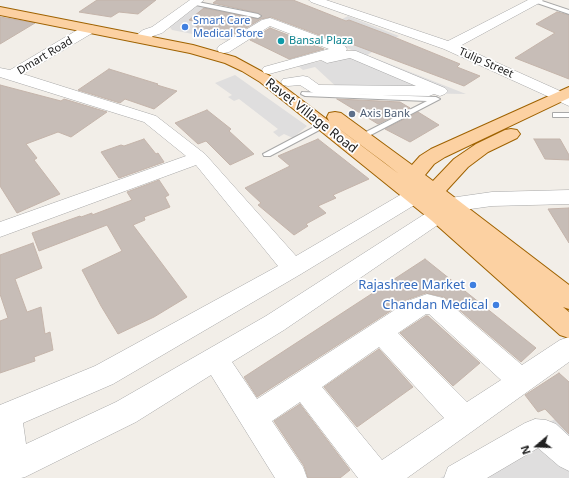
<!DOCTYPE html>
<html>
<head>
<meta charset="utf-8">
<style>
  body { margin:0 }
  #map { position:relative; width:569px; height:478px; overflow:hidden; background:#f2eee8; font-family:"Noto Sans",sans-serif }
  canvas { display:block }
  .north { position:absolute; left:517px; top:426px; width:40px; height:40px; -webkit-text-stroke:3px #fff; paint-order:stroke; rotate:251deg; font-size:11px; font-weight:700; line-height:16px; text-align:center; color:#212121 }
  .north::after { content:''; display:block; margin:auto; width:14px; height:18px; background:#212121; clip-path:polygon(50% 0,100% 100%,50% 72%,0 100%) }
</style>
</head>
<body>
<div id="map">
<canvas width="569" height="478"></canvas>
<div class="north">N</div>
</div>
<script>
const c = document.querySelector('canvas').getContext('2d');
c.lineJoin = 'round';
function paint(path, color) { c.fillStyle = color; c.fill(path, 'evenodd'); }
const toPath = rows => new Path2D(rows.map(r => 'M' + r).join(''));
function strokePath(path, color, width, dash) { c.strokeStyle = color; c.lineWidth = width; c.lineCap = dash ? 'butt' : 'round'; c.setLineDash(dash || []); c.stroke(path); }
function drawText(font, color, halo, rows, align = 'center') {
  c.font = font + ' "Noto Sans",sans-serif'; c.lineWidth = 3.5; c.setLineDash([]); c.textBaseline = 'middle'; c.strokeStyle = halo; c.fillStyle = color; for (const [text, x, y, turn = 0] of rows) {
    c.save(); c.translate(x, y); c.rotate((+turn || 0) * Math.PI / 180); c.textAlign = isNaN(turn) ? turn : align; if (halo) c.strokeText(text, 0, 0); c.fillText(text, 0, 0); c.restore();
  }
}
paint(toPath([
  [202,2,266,16,234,42,172,30,169,26],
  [348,16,399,36,367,55,466,94,342,92,315,67,303,70,298,66,358,53,315,33],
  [235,75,307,126,293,138,284,134,279,137,273,132,278,129,239,99,234,101,228,97,232,95,215,83],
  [559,417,569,428,569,478,440,478]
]), '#dfdede');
const building = toPath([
  [97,0,156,0,138,14,119,12,111,17,79,12,97,0],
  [217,0,293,0,346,21,349,20,389,35,460,64,457,67,480,76,464,86,341,40,338,42,271,17,261,19,236,34,231,32,227,36,193,29,201,23,189,20,204,8,258,19,262,16,258,13,213,3,217,0],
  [557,12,569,15,569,79,515,58,555,33,536,24,557,12],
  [0,17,35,23,0,44,0,17],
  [270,28,324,49,289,59,250,40,270,28],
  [109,69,158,84,157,85,177,91,154,109,125,99,120,103,78,90,109,69],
  [0,85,61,101,64,99,107,112,71,137,58,132,26,144,37,158,34,160,60,194,17,213,0,186,0,85],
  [337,99,400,102,410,108,378,124,337,99],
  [207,110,231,129,229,131,254,154,230,165,206,141,198,144,175,123,207,110],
  [418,112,439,125,410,142,385,129,418,112],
  [144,139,156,154,158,153,164,162,119,178,101,152,121,145,124,146,144,139],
  [318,139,369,179,333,195,336,198,318,206,326,213,306,224,308,226,294,235,258,205,261,203,245,188,290,166,278,156,318,139],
  [534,139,560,139,569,155,569,160,545,159,534,139],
  [159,180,169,195,165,197,170,207,144,217,145,220,133,225,187,297,154,317,118,334,101,306,82,270,122,251,107,225,39,251,32,233,80,216,81,217,92,213,92,215,132,200,127,192,159,180],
  [569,208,569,243,548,209,569,208],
  [33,243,42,268,15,279,27,312,41,307,45,334,50,332,53,350,34,357,35,361,0,373,0,321,8,318,0,294,0,255,33,243],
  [425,259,536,348,521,362,444,297,426,293,409,299,257,397,244,377,425,259],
  [426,316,428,316,480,363,453,386,400,333,426,316],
  [379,349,413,387,357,427,324,387,379,349],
  [559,373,569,382,569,434,545,409,538,412,525,395,559,373],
  [300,404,350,470,340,478,308,478,304,466,274,421,300,404]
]);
paint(building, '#c7bdb7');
strokePath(building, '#c4b4aa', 1);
const lane = toPath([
  [534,0,539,0,569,10,569,14,534,2,534,0],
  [193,1,258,14,261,16,258,18,191,4,190,3,193,1],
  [302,92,436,97,440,99,363,139,360,139,360,135,427,101,305,96,301,94,302,92],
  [553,113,569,113,569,117,553,117,553,113],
  [320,124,326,124,327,126,270,156,264,156,263,154,320,124]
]);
const street = toPath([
  [190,0,204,0,162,33,153,36,145,42,135,42,133,39,135,36,143,30,152,27,190,0],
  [309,0,326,0,448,41,528,0,543,0,541,2,460,46,569,95,569,106,444,49,311,2,309,0],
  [270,18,345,46,347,49,346,51,356,51,445,88,448,91,445,94,440,96,434,94,429,96,316,94,311,92,300,85,288,86,283,85,281,82,283,79,303,76,308,77,319,85,416,86,350,58,327,63,321,60,269,74,264,73,262,70,264,67,329,49,270,26,229,52,224,53,219,52,217,49,219,46,262,20,270,18],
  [89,25,94,26,95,29,94,32,23,74,156,116,205,154,296,256,407,191,414,190,421,191,424,196,421,201,301,274,113,384,23,423,26,444,116,402,266,316,431,210,443,200,450,198,492,192,569,190,569,204,492,206,456,211,445,220,284,330,232,362,257,399,410,300,427,294,443,298,522,365,560,340,569,337,569,362,407,478,358,478,300,402,272,421,303,467,307,478,275,478,211,375,136,422,25,477,21,478,0,478,0,405,95,366,278,266,196,165,0,237,0,222,186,156,144,122,0,77,0,68,10,70,84,26,89,25],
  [426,314,429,314,501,380,467,402,398,333,426,314],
  [379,347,444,418,382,460,322,387,379,347],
  [535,419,546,420,556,424,569,436,569,471,559,466,538,448,487,478,444,478,448,467,525,423,535,419]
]);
const primary = toPath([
  [0,7,193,45,235,57,270,76,329,121,327,117,329,113,335,112,341,113,412,165,420,156,431,149,569,87,569,98,445,157,434,164,425,175,433,181,454,159,476,144,505,130,511,129,517,130,520,134,517,138,488,152,468,167,446,191,569,285,569,309,563,307,569,312,569,338,560,335,431,220,260,82,242,71,225,63,190,53,0,15,0,7],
  [330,122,385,163,399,174,330,122]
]);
strokePath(lane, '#a8a8a8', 2);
strokePath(street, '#a8a8a8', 1);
strokePath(primary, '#9f6200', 2);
paint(lane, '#fff');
paint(street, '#fff');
paint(primary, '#fcd1a2');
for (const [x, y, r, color] of [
  [185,27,4,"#3f7fe0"],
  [281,41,4,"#0f9aa8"],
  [352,114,4,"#5c6f8a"],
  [473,285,4,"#3f7fe0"],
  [496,305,4,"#3f7fe0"]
]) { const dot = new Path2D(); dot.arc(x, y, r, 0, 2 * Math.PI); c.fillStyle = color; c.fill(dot); strokePath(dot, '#fff', 1.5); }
drawText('11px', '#366cbe', '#fff', [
  ["Smart Care",193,21],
  ["Medical Store",193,34]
], 'left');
drawText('11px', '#0d838f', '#fff', [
  ["Bansal Plaza",289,41]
], 'left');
drawText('11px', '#212121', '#fff', [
  ["Dmart Road",45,56,-31],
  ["Tulip Street",486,63,24]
]);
drawText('11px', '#4e5e75', '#fff', [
  ["Axis Bank",360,114]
], 'left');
drawText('13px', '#212121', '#fff', [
  ["Ravet Village Road",311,116,38]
]);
drawText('13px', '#366cbe', '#fff', [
  ["Rajashree Market",465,285],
  ["Chandan Medical",488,305]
], 'right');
</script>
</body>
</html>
